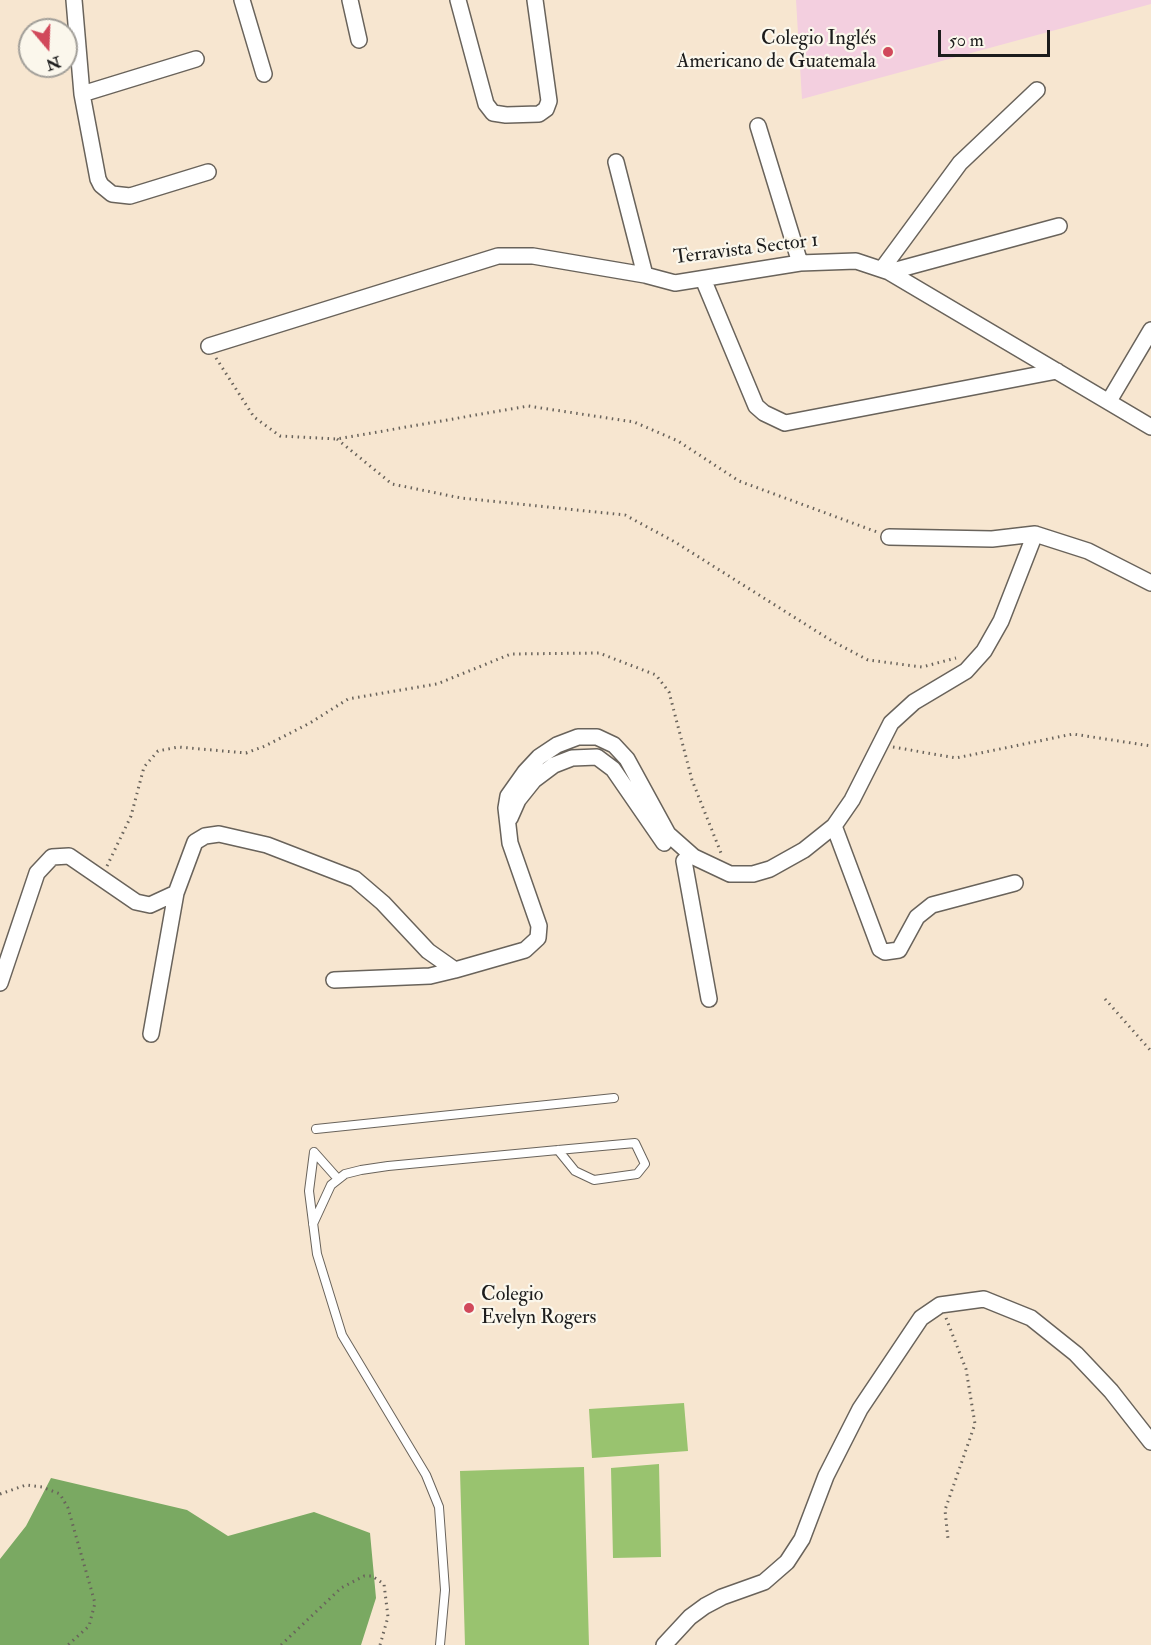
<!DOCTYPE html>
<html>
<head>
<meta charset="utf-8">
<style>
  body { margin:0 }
  #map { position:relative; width:1151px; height:1645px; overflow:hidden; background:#f7e6d0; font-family:"IM FELL Double Pica",serif }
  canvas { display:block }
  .north { position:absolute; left:18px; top:18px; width:60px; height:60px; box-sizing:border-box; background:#fbf7ec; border:2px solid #a29f99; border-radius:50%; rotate:161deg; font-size:16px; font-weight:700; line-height:24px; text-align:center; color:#1c1c1c }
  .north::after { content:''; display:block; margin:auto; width:21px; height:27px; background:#d1495b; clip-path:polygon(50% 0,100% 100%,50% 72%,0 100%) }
  .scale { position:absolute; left:938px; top:30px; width:112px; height:27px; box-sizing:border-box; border:3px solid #1c1c1c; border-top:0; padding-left:8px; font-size:18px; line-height:21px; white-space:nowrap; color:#1c1c1c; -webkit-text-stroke:4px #fbf7ec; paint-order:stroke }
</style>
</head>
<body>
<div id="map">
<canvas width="1151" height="1645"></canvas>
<div class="north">N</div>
<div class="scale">50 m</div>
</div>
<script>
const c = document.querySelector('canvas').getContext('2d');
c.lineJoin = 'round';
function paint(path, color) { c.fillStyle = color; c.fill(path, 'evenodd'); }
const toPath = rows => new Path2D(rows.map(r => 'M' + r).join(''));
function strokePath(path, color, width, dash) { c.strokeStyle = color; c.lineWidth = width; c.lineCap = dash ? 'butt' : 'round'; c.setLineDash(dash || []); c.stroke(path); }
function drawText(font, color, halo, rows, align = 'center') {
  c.font = font + ' "IM FELL Double Pica",serif'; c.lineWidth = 4.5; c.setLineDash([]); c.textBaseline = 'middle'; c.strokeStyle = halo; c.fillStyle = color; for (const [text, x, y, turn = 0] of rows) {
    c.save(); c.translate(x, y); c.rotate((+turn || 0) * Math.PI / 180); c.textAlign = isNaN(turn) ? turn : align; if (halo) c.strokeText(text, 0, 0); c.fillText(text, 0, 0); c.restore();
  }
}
paint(toPath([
  [796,0,1151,0,1151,4,802,99]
]), '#f3cfdf');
paint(toPath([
  [684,1403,688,1451,592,1458,589,1409],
  [659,1464,661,1557,613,1558,611,1468],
  [584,1467,589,1645,465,1645,460,1471]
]), '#99c36f');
paint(toPath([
  [51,1478,187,1510,228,1536,314,1512,370,1533,376,1598,361,1645,0,1645,0,1559,26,1526]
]), '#7aa962');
const service = toPath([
  [316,1129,614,1098],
  [314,1152,309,1191,317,1254,342,1335,426,1475,439,1507,445,1590,440,1645],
  [314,1152,338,1179],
  [313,1224,331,1185,345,1174,361,1170,388,1166,558,1150,635,1143,645,1164,637,1174,594,1180,575,1171,558,1150]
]);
const minor = toPath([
  [74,0,82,94,98,179,101,185,112,194,130,196,208,172],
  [242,0,264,74],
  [350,0,359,40],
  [458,0,486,104,493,113,506,115,539,114,546,109,549,101,535,0],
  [82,94,196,59],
  [758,126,800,263],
  [616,162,645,275],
  [882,269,960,163,1037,90],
  [889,272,1059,226],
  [703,279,756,406,764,413,785,423,1057,371],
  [209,346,498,256,533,256,645,275,675,283,800,263,856,261,889,272,1151,427],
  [1109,401,1151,330],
  [889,537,992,539,1035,534,1088,551,1151,583],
  [510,818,518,800,534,780,554,765,572,758,597,757,613,769,664,843],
  [834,826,880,949,885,952,899,950,917,917,932,905,1015,883],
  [684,861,709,999],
  [334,980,430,976,455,970],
  [0,983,37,873,52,857,69,856,136,902,150,905,176,893,195,842,205,836,219,834,267,845,355,879,383,903,428,951,455,970,525,950,538,938,539,926,510,843,506,808,508,796,525,772,539,757,557,745,578,737,597,737,614,745,627,759,668,834,694,857,730,874,753,874,770,869,804,850,834,826,852,800,891,723,914,702,966,671,984,651,1001,621,1035,534],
  [151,1034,176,893],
  [664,1645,690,1617,705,1606,722,1597,764,1582,787,1562,802,1539,826,1476,860,1409,921,1318,940,1305,984,1299,1031,1318,1076,1354,1111,1391,1151,1442]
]);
strokePath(service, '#69635b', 10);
strokePath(minor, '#69635b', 18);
strokePath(toPath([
  [216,358,254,417,280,436,337,439,528,406,634,422,678,441,739,481,877,532],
  [337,439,392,484,461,498,625,515,675,542,832,641,868,660,922,667,956,658],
  [893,747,956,758,1073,734,1151,746],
  [107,866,131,816,144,767,158,751,178,747,246,753,265,746,310,723,348,699,437,684,511,654,599,653,656,675,669,692,692,780,721,853],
  [1105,999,1151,1051],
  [946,1318,966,1369,975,1424,945,1510,948,1539],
  [0,1494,26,1485,42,1487,60,1494,68,1508,95,1603,89,1626,68,1645],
  [281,1645,341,1588,364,1576,372,1576,384,1584,388,1617,380,1645]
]), '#69635b', 3, [1.5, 4.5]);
strokePath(service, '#fff', 8);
strokePath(minor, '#fff', 15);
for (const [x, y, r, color] of [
  [888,52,6,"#d1495b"],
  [469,1308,6,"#d1495b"]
]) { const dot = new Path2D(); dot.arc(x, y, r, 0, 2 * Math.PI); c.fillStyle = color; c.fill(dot); strokePath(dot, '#fbf7ec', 2); }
drawText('20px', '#1c1c1c', '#fbf7ec', [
  ["Colegio Inglés",876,40],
  ["Americano de Guatemala",876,63],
  ["Colegio",481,1296,"left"],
  ["Evelyn Rogers",481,1319,"left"]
], 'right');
drawText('20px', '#1c1c1c', '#fbf7ec', [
  ["Terravista Sector 1",746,250,-7]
]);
</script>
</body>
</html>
